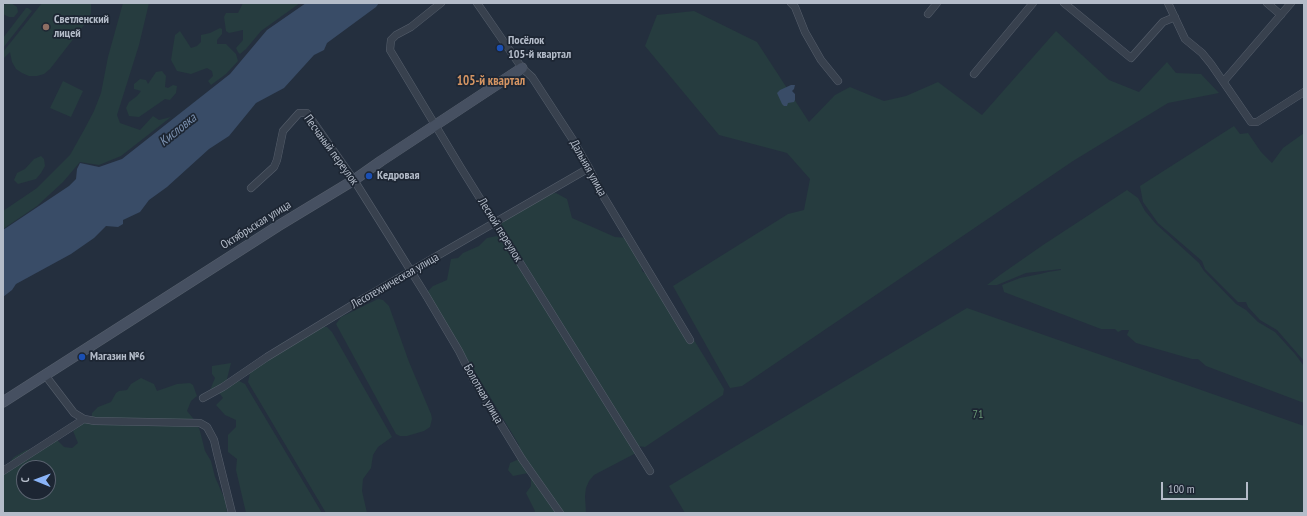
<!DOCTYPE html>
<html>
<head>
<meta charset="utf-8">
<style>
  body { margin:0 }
  #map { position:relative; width:1307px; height:516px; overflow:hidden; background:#242f3e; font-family:"PT Sans Narrow",sans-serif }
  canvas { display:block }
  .frame { position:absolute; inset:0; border:4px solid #b4bcc9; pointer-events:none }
  .north { position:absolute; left:16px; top:460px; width:40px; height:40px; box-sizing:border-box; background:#1d2633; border:1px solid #59626f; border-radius:50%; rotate:271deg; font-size:11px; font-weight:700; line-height:16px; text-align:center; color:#b4bcc9 }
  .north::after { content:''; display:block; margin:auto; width:14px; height:18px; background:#8ab4f8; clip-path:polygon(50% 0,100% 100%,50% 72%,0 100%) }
  .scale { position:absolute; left:1161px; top:482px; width:87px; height:18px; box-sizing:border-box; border:2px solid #b4bcc9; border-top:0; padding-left:5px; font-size:12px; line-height:14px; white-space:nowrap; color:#b4bcc9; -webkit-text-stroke:3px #1d2633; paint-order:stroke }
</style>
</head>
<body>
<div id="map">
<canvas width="1307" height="516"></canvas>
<div class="frame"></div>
<div class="north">С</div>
<div class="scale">100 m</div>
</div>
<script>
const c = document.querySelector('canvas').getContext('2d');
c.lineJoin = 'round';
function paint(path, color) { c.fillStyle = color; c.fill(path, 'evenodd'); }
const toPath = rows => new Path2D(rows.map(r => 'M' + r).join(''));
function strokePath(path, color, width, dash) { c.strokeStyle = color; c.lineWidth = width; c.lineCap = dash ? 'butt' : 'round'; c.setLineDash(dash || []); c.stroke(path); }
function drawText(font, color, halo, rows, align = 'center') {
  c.font = font + ' "PT Sans Narrow",sans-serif'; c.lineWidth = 3.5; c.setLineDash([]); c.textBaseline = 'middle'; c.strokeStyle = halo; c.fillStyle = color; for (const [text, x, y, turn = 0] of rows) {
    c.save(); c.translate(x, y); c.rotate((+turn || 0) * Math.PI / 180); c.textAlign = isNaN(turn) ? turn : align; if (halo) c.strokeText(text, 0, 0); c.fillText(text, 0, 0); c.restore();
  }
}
paint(toPath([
  [11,3,17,7,18,12,14,17,9,17,3,14,3,5],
  [42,3,91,3,91,13,88,20,50,69,44,74,37,76,29,76,22,73,16,69,12,62,10,52,4,58,3,57,3,52],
  [123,3,149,3,139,45,117,115,120,123,140,130,153,116,159,120,171,117,121,156,99,165,80,162,63,182,37,206,3,229,3,211,37,188,70,155,84,130,94,111,101,93,108,57],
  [243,3,300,3,261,31,246,49,240,54,238,52,236,48,243,40,243,30,229,33,226,31,224,17,226,13,238,13],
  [26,8,28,8,32,11,3,48,3,38],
  [694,11,757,42,809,122,835,95,850,87,884,101,906,96,938,82,982,115,1056,31,1109,80,1139,92,1167,62,1176,73,1201,74,1219,93,1168,103,1073,161,742,386,730,388,673,286,788,214,804,210,810,179,787,153,719,135,645,46,657,15],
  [220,28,222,29,222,34,217,40,217,44,226,44,236,54,238,61,226,74,211,85,208,81,213,76,212,71,207,68,191,74,177,71,171,60,175,35,180,31,191,48,197,46,201,42,201,35,210,33],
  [162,71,166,76,165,87,168,88,173,85,177,86,176,93,170,100,165,99,139,117,129,116,126,108,129,102,137,96,141,91,134,89,134,84,140,79,146,80,148,84,156,72],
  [63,81,83,91,71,117,50,108],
  [1234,126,1240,134,1248,133,1261,152,1272,163,1283,148,1304,133,1304,361,1277,330,1260,320,1248,307,1246,302,1238,302,1205,269,1202,261,1158,223,1143,202,1140,186],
  [41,156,44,159,45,166,41,173,36,179,18,184,14,180,17,173,25,169,34,159],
  [1127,190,1138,198,1145,211,1156,224,1199,263,1204,271,1236,304,1246,310,1258,322,1275,332,1295,354,1304,366,1304,403,1206,366,1198,359,1192,359,1136,343,1127,335,1129,330,1122,330,1118,332,1115,329,1101,329,1004,292,1002,285,1020,278,1040,274,1048,272,1061,270,1061,269,1026,273,997,285,987,285,1000,275,1043,245],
  [556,193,567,199,572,218,615,237,628,238,640,256,642,271,650,277,658,281,724,389,723,395,645,447,637,446,501,224,504,215,547,194],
  [497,236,503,239,636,453,594,475,589,481,586,488,585,496,586,513,534,513,535,511,526,493,531,486,531,480,528,473,513,476,508,470,510,463,519,459,519,445,427,292,433,286,447,280,451,259,458,258,463,253,479,246,487,238],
  [378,299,383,300,389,306,409,362,431,414,432,419,430,427,424,431,407,436,400,436,396,434,336,324,341,317],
  [967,308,1304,426,1304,513,685,513,669,486],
  [320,327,327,327,332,332,392,437,378,447,373,455,371,468,363,479,362,491,367,513,326,513,248,382,251,369,272,356,273,349,285,341,293,344],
  [231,363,227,379,239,381,245,384,322,513,246,513,236,470,237,459,228,452,228,435,236,427,236,420,225,415,216,405,223,398,220,394,210,390,215,378,212,374,212,366],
  [141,378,154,384,157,391,177,384,190,383,193,385,197,396,191,401,187,411,197,423,200,431,205,451,211,461,215,477,226,502,227,513,3,513,3,466,9,463,14,457,26,450,34,449,56,439,64,447,72,448,78,443,73,431,80,426,80,421,92,421,92,413,98,407,111,402,116,393,119,391,127,390,131,384],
  [24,468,48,468,48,492,24,492]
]), '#263c3f');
paint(toPath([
  [306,3,379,3,376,7,327,43,324,50,314,55,284,88,256,103,229,136,209,149,167,187,149,200,140,212,123,220,123,224,118,227,106,226,94,238,71,254,16,284,12,290,3,297,3,230,69,186,76,179,77,169,80,163,99,167,122,159,230,74,267,30],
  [791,85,795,85,794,89,792,91,795,94,795,100,794,102,788,103,787,106,784,106,782,104,777,93,780,90]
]), '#394c67');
const street = toPath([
  [441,3,411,27,396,35,391,40,390,50,461,168,650,471],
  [477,3,522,68,532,77,573,140,589,168,602,194,690,340],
  [791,3,795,7,805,32,821,60,838,81],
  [1064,3,1131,58,1163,22,1175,17],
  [1168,3,1185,39,1202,53,1211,64,1251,122,1257,122,1304,92],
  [1267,3,1281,15],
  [928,14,937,3],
  [974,74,1033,3],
  [1224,81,1291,3],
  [251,188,274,167,277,160,283,131,299,113,307,113,354,180,391,239,427,297,459,351,473,379,522,459,560,513],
  [45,375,74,413,84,419,95,421,200,423,207,427,214,440,217,453,232,513],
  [203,398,223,387,267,357,354,304,589,168],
  [3,471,84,419]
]);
const secondary = toPath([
  [3,402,278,226,354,180,381,161,522,68]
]);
strokePath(street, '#565f6c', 8);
strokePath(secondary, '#565f6c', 11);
strokePath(street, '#38414e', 7);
strokePath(secondary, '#465061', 10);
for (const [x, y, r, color] of [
  [46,27,4,"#8d6e63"],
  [500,48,4,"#1a4fb4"],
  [369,176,4,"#1a4fb4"],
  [82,357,4,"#1a4fb4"]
]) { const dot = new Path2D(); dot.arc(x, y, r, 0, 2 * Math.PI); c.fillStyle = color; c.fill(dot); strokePath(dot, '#1d2633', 1.5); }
drawText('bold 12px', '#b4bcc9', '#1d2633', [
  ["Светленский",54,20],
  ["лицей",54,34],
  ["Посёлок",508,41],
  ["105-й квартал",508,55],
  ["Кедровая",377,176],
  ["Магазин №6",90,357]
], 'left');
drawText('12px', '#b4bcc9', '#1d2633', [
  ["Песчаный переулок",331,150,54],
  ["Дальняя улица",588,168,61],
  ["Октябрьская улица",256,225,-32],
  ["Лесной переулок",500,230,58],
  ["Лесотехническая улица",395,281,-30],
  ["Болотная улица",483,394,60]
]);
drawText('12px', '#6b9a76', '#1d2633', [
  ["71",978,415]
]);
drawText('bold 13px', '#d59563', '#1d2633', [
  ["105-й квартал",491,81]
]);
drawText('italic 13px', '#7c92b1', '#1d2633', [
  ["Кисловка",178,130,-39]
]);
</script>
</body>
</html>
